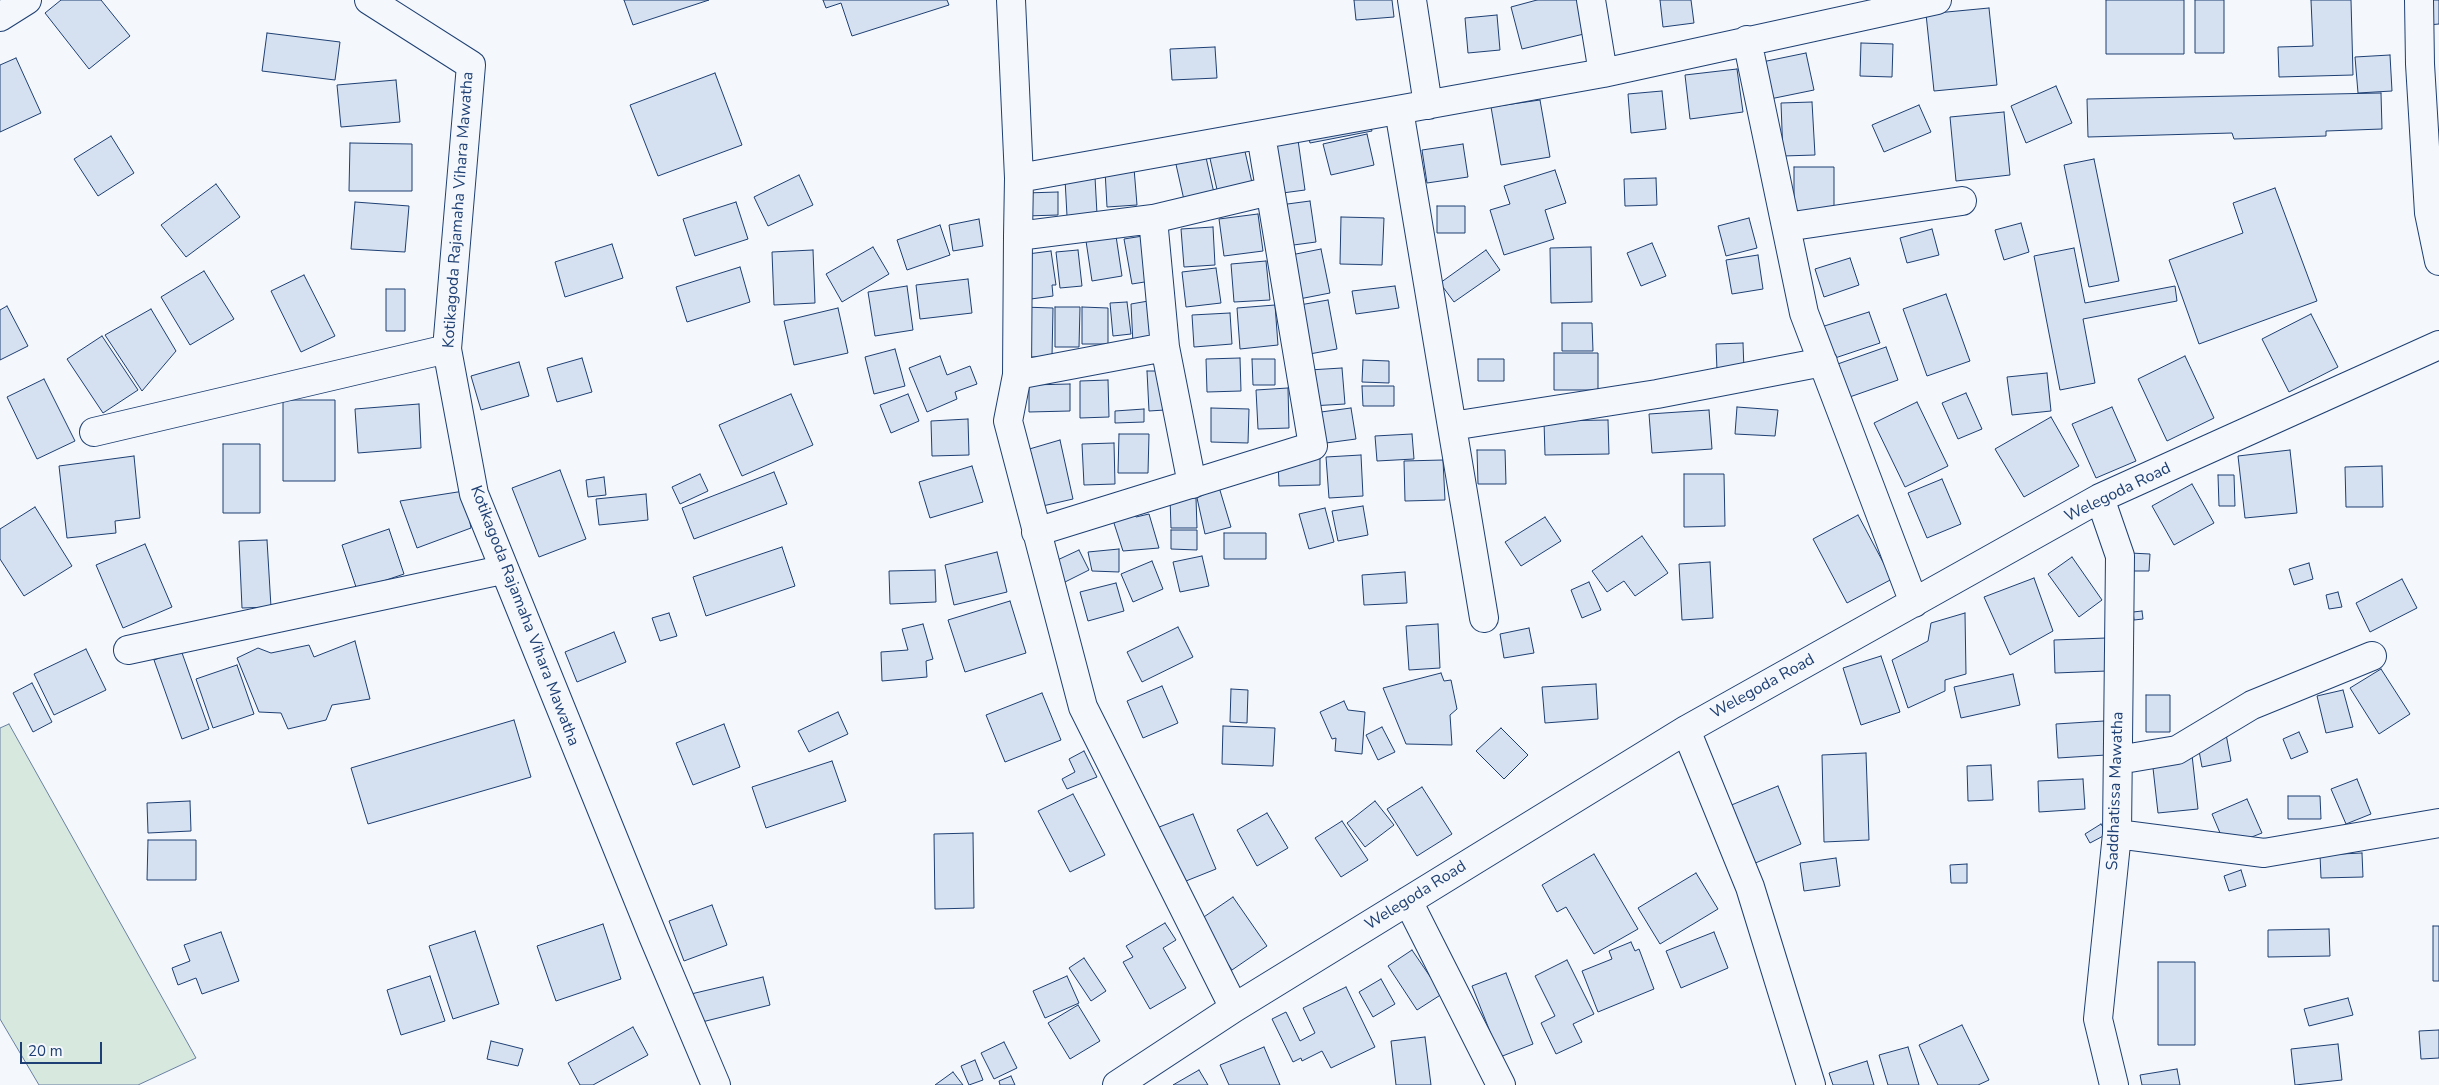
<!DOCTYPE html>
<html>
<head>
<meta charset="utf-8">
<style>
  body { margin:0 }
  #map { position:relative; width:2439px; height:1085px; overflow:hidden; background:#f4f7fb; font-family:"Nunito Sans",sans-serif }
  canvas { display:block }
  .scale { position:absolute; left:20px; top:1042px; width:82px; height:22px; box-sizing:border-box; border:2px solid #1d3f73; border-top:0; padding-left:6px; font-size:15px; line-height:18px; white-space:nowrap; color:#1d3f73; -webkit-text-stroke:4px #f4f7fb; paint-order:stroke }
</style>
</head>
<body>
<div id="map">
<canvas width="2439" height="1085"></canvas>
<div class="scale">20 m</div>
</div>
<script>
const c = document.querySelector('canvas').getContext('2d');
c.lineJoin = 'round';
function paint(path, color) { c.fillStyle = color; c.fill(path, 'evenodd'); }
const toPath = rows => new Path2D(rows.map(r => 'M' + r).join(''));
function strokePath(path, color, width, dash) { c.strokeStyle = color; c.lineWidth = width; c.lineCap = dash ? 'butt' : 'round'; c.setLineDash(dash || []); c.stroke(path); }
function drawText(font, color, halo, rows, align = 'center') {
  c.font = font + ' "Nunito Sans",sans-serif'; c.lineWidth = 4; c.setLineDash([]); c.textBaseline = 'middle'; c.strokeStyle = halo; c.fillStyle = color; for (const [text, x, y, turn = 0] of rows) {
    c.save(); c.translate(x, y); c.rotate((+turn || 0) * Math.PI / 180); c.textAlign = isNaN(turn) ? turn : align; if (halo) c.strokeText(text, 0, 0); c.fillText(text, 0, 0); c.restore();
  }
}
const green = toPath([
  [9,724,196,1058,138,1085,39,1085,0,1019,0,728,9,724]
]);
paint(green, '#d7e8df');
strokePath(green, '#687fa3', 1);
const building = toPath([
  [61,0,101,0,130,36,89,69,45,13,61,0],
  [624,0,709,0,633,25,624,0],
  [823,0,947,0,949,5,852,36,841,3,826,8,823,0],
  [1354,0,1392,0,1394,17,1356,20,1354,0],
  [1537,0,1580,0,1588,33,1522,49,1511,7,1537,0],
  [1660,0,1691,0,1694,23,1663,27,1660,0],
  [2106,0,2184,0,2184,54,2106,54,2106,0],
  [2195,0,2224,0,2224,53,2195,53,2195,0],
  [2311,0,2351,0,2353,75,2279,77,2278,47,2313,46,2311,0],
  [2427,0,2439,0,2439,24,2428,25,2427,0],
  [1989,8,1997,85,1934,91,1926,14,1989,8],
  [1497,15,1500,50,1468,53,1465,18,1497,15],
  [267,33,340,42,335,80,262,71,267,33],
  [1861,43,1893,44,1892,77,1860,76,1861,43],
  [1215,47,1217,78,1172,80,1170,49,1215,47],
  [1806,53,1814,90,1770,99,1762,62,1806,53],
  [2390,55,2392,91,2358,93,2355,57,2390,55],
  [16,58,41,113,0,132,0,65,16,58],
  [1737,69,1743,112,1690,119,1685,75,1737,69],
  [715,73,742,145,658,176,630,105,715,73],
  [396,80,400,122,341,127,337,85,396,80],
  [2056,86,2072,123,2026,143,2011,106,2056,86],
  [1662,91,1666,129,1631,133,1628,94,1662,91],
  [2381,93,2382,129,2326,131,2326,136,2234,139,2232,133,2088,137,2087,99,2381,93],
  [1540,100,1550,157,1501,165,1491,107,1540,100],
  [1812,102,1815,155,1783,156,1781,103,1812,102],
  [1919,105,1931,132,1884,152,1872,125,1919,105],
  [2004,112,2010,175,1956,181,1950,117,2004,112],
  [1368,117,1372,131,1310,143,1307,129,1368,117],
  [1367,134,1374,165,1331,175,1323,144,1367,134],
  [111,136,134,173,98,196,74,159,111,136],
  [1298,140,1305,190,1275,194,1268,144,1298,140],
  [350,143,412,144,412,191,349,191,350,143],
  [1463,144,1468,177,1427,183,1422,150,1463,144],
  [1244,147,1253,187,1218,194,1209,154,1244,147],
  [1205,153,1214,193,1184,200,1175,160,1205,153],
  [2094,159,2119,281,2089,287,2064,165,2094,159],
  [1794,167,1834,167,1834,211,1794,211,1794,167],
  [1134,168,1137,205,1107,207,1105,170,1134,168],
  [1555,170,1566,203,1545,210,1554,239,1504,255,1490,210,1510,204,1504,186,1555,170],
  [799,175,813,205,768,226,754,197,799,175],
  [1095,177,1097,214,1067,216,1065,179,1095,177],
  [1656,178,1657,205,1625,206,1624,179,1656,178],
  [216,184,240,217,186,257,161,225,216,184],
  [2275,188,2317,301,2199,344,2169,260,2243,233,2233,203,2275,188],
  [1058,192,1058,215,1026,216,1025,193,1058,192],
  [1310,201,1316,242,1286,246,1280,205,1310,201],
  [355,202,409,206,405,252,351,249,355,202],
  [736,202,748,239,695,256,683,219,736,202],
  [1437,206,1465,206,1465,233,1437,233,1437,206],
  [1258,214,1263,251,1224,256,1219,219,1258,214],
  [1341,217,1384,218,1382,265,1340,264,1341,217],
  [1749,218,1757,248,1726,256,1718,226,1749,218],
  [979,219,983,246,953,251,949,225,979,219],
  [2021,223,2029,252,2004,260,1995,230,2021,223],
  [940,225,950,255,907,270,897,240,940,225],
  [1213,227,1215,265,1184,267,1181,229,1213,227],
  [1932,229,1939,255,1907,263,1900,238,1932,229],
  [1149,235,1157,280,1132,284,1124,239,1149,235],
  [1116,236,1122,276,1092,281,1086,241,1116,236],
  [1652,243,1666,276,1641,286,1627,253,1652,243],
  [612,244,623,278,565,297,555,262,612,244],
  [873,247,889,274,842,302,826,274,873,247],
  [1591,247,1592,302,1551,303,1550,248,1591,247],
  [2074,248,2085,303,2175,286,2177,301,2083,319,2095,383,2060,390,2034,256,2074,248],
  [1321,249,1330,293,1294,300,1286,256,1321,249],
  [813,250,815,303,774,305,772,252,813,250],
  [1078,250,1082,286,1060,288,1056,252,1078,250],
  [1486,250,1500,270,1454,302,1440,283,1486,250],
  [1051,251,1056,285,1052,285,1053,296,1031,299,1020,255,1051,251],
  [1758,255,1763,289,1732,294,1726,260,1758,255],
  [1850,258,1859,285,1824,297,1815,269,1850,258],
  [1266,261,1270,300,1234,302,1231,264,1266,261],
  [740,267,750,302,687,322,676,287,740,267],
  [1216,268,1221,303,1186,307,1182,272,1216,268],
  [204,271,234,319,190,345,161,297,204,271],
  [304,275,335,336,301,352,271,291,304,275],
  [968,279,972,313,920,319,916,285,968,279],
  [907,286,913,330,875,336,868,292,907,286],
  [1395,286,1399,308,1356,314,1352,291,1395,286],
  [386,289,405,289,405,331,386,331,386,289],
  [1946,294,1970,361,1927,376,1903,309,1946,294],
  [1160,299,1164,341,1133,344,1131,304,1160,299],
  [1328,300,1337,349,1304,355,1294,306,1328,300],
  [1127,302,1131,334,1113,336,1110,303,1127,302],
  [1275,305,1278,345,1240,349,1237,308,1275,305],
  [7,306,28,346,0,360,0,310,7,306],
  [1022,307,1053,308,1052,357,1022,357,1022,307],
  [1055,307,1080,307,1079,347,1055,347,1055,307],
  [1082,307,1108,308,1108,344,1082,344,1082,307],
  [838,308,848,353,794,365,784,321,838,308],
  [151,309,176,351,142,391,105,335,151,309],
  [1869,312,1880,343,1829,360,1818,328,1869,312],
  [1230,313,1232,344,1194,347,1192,315,1230,313],
  [2311,314,2338,367,2289,392,2262,339,2311,314],
  [1562,323,1592,323,1593,351,1562,351,1562,323],
  [102,336,138,390,103,413,67,359,102,336],
  [1743,343,1744,370,1717,371,1716,344,1743,343],
  [1886,347,1898,380,1844,399,1832,366,1886,347],
  [895,349,905,386,874,394,865,357,895,349],
  [1554,353,1598,353,1598,390,1554,390,1554,353],
  [940,356,947,375,970,366,977,384,955,392,957,399,927,412,909,368,940,356],
  [2185,356,2214,418,2167,441,2138,379,2185,356],
  [582,358,592,392,557,402,547,368,582,358],
  [1240,358,1241,391,1207,392,1206,359,1240,358],
  [1252,359,1275,359,1275,385,1253,385,1252,359],
  [1478,359,1504,359,1504,381,1478,381,1478,359],
  [1363,360,1389,361,1389,383,1362,382,1363,360],
  [519,362,529,396,481,410,471,376,519,362],
  [1342,368,1345,404,1311,406,1309,370,1342,368],
  [1147,371,1163,371,1165,410,1149,411,1147,371],
  [2047,373,2051,411,2012,415,2007,377,2047,373],
  [44,379,75,441,37,459,7,397,44,379],
  [1108,380,1109,417,1080,418,1080,381,1108,380],
  [1070,384,1070,411,1029,412,1029,385,1070,384],
  [1362,386,1394,386,1394,406,1363,406,1362,386],
  [1288,388,1289,428,1258,429,1256,390,1288,388],
  [1966,393,1982,429,1958,439,1942,403,1966,393],
  [791,394,813,445,742,476,719,425,791,394],
  [908,394,919,421,891,433,880,405,908,394],
  [283,400,335,400,335,481,283,481,283,400],
  [1917,402,1948,466,1905,487,1874,423,1917,402],
  [419,404,421,448,358,453,355,409,419,404],
  [1737,407,1778,410,1775,436,1735,434,1737,407],
  [2112,407,2136,461,2096,478,2072,424,2112,407],
  [1211,408,1249,409,1248,443,1211,442,1211,408],
  [1351,408,1356,439,1326,443,1321,412,1351,408],
  [1144,409,1144,422,1115,423,1115,411,1144,409],
  [1709,410,1712,449,1652,453,1649,414,1709,410],
  [2051,417,2079,466,2024,497,1995,449,2051,417],
  [968,419,969,455,932,456,931,421,968,419],
  [1608,420,1609,454,1545,455,1544,421,1608,420],
  [1119,434,1149,434,1148,473,1118,473,1119,434],
  [1412,434,1414,459,1377,461,1375,436,1412,434],
  [1060,440,1073,499,1034,508,1026,450,1060,440],
  [1114,443,1115,484,1084,485,1082,444,1114,443],
  [223,444,260,444,260,513,223,513,223,444],
  [1477,450,1505,450,1506,484,1478,484,1477,450],
  [2290,450,2297,513,2245,518,2238,456,2290,450],
  [1361,455,1363,496,1329,498,1326,457,1361,455],
  [134,456,140,518,115,521,116,533,67,538,59,466,134,456],
  [1320,457,1320,485,1279,486,1278,459,1320,457],
  [1443,460,1445,500,1405,501,1404,461,1443,460],
  [972,466,983,502,930,518,919,482,972,466],
  [2382,466,2383,507,2346,507,2345,467,2382,466],
  [560,470,586,539,539,557,512,488,560,470],
  [774,472,787,504,694,539,682,508,774,472],
  [700,474,708,491,680,504,672,487,700,474],
  [1684,474,1724,474,1725,526,1684,527,1684,474],
  [2218,475,2234,475,2235,506,2219,506,2218,475],
  [604,477,606,495,588,497,586,480,604,477],
  [1942,479,1961,524,1927,538,1908,493,1942,479],
  [2192,484,2214,523,2174,545,2152,506,2192,484],
  [1219,487,1231,527,1205,534,1197,498,1219,487],
  [464,491,471,528,417,548,400,501,464,491],
  [646,494,648,520,599,525,596,499,646,494],
  [1170,498,1196,498,1197,528,1171,528,1170,498],
  [1363,506,1368,535,1338,541,1332,511,1363,506],
  [35,507,72,566,24,596,0,559,0,529,35,507],
  [1325,508,1334,542,1309,549,1299,514,1325,508],
  [1130,509,1136,517,1149,514,1159,548,1123,551,1111,514,1130,509],
  [1858,515,1892,579,1847,603,1813,539,1858,515],
  [1545,517,1561,541,1521,566,1505,542,1545,517],
  [389,529,404,574,357,590,342,545,389,529],
  [1171,530,1197,530,1197,550,1171,549,1171,530],
  [1224,533,1266,533,1266,559,1224,559,1224,533],
  [1642,536,1668,573,1635,596,1624,581,1607,592,1592,571,1642,536],
  [267,540,271,607,242,608,239,541,267,540],
  [145,544,172,607,123,628,96,565,145,544],
  [782,547,795,586,706,616,693,577,782,547],
  [1119,549,1119,572,1092,571,1088,552,1119,549],
  [1079,550,1089,570,1061,584,1051,563,1079,550],
  [997,552,1007,592,954,605,945,565,997,552],
  [2130,553,2150,554,2149,571,2130,571,2130,553],
  [1202,556,1209,586,1180,592,1173,562,1202,556],
  [2072,557,2102,600,2079,617,2048,574,2072,557],
  [1152,561,1163,589,1133,602,1121,574,1152,561],
  [1710,562,1713,618,1682,620,1679,564,1710,562],
  [2309,563,2313,579,2294,585,2289,569,2309,563],
  [935,570,936,602,890,604,889,571,935,570],
  [1405,572,1407,603,1364,605,1362,575,1405,572],
  [2034,578,2053,631,2010,655,1984,597,2034,578],
  [2402,579,2417,608,2370,632,2356,603,2402,579],
  [1589,582,1601,610,1582,618,1571,590,1589,582],
  [1116,583,1124,611,1088,621,1080,592,1116,583],
  [2338,592,2342,607,2329,609,2326,595,2338,592],
  [1010,601,1026,653,965,672,948,620,1010,601],
  [2142,611,2143,619,2134,620,2133,612,2142,611],
  [669,613,677,636,660,641,652,618,669,613],
  [1965,613,1966,674,1945,680,1945,691,1908,708,1892,660,1928,641,1931,623,1965,613],
  [923,624,933,659,926,661,927,677,882,681,881,652,908,650,902,629,923,624],
  [1438,624,1440,668,1409,670,1406,626,1438,624],
  [1178,627,1193,657,1142,682,1127,652,1178,627],
  [1529,628,1534,653,1504,658,1500,634,1529,628],
  [614,632,626,662,577,682,565,652,614,632],
  [2106,638,2107,671,2055,673,2054,640,2106,638],
  [355,641,370,699,332,705,326,720,288,729,281,713,259,712,237,658,258,648,271,653,309,645,314,657,355,641],
  [86,649,106,690,54,715,34,674,86,649],
  [181,650,209,729,182,739,154,660,181,650],
  [1881,656,1900,712,1861,725,1843,668,1881,656],
  [237,665,254,714,213,728,196,679,237,665],
  [2381,669,2410,714,2379,734,2350,688,2381,669],
  [1441,673,1444,681,1451,680,1457,709,1450,715,1452,745,1406,744,1383,688,1441,673],
  [2013,674,2020,705,1961,718,1954,687,2013,674],
  [32,683,52,722,33,732,13,693,32,683],
  [1596,684,1598,719,1545,723,1542,687,1596,684],
  [1162,686,1178,723,1143,738,1127,701,1162,686],
  [1231,689,1248,690,1247,723,1230,722,1231,689],
  [2343,690,2353,727,2326,733,2317,696,2343,690],
  [1042,693,1061,740,1005,762,986,715,1042,693],
  [2146,695,2170,695,2170,732,2146,732,2146,695],
  [1344,701,1348,710,1365,712,1362,754,1335,751,1336,738,1332,739,1320,712,1344,701],
  [838,712,848,734,809,752,798,731,838,712],
  [514,720,531,777,368,824,351,768,514,720],
  [2104,721,2106,755,2058,758,2056,724,2104,721],
  [724,724,740,767,693,785,676,743,724,724],
  [1223,726,1275,728,1273,766,1222,764,1223,726],
  [1382,727,1395,752,1378,760,1366,735,1382,727],
  [1501,728,1528,755,1504,779,1476,751,1501,728],
  [2299,732,2308,752,2291,759,2283,739,2299,732],
  [2226,734,2231,761,2202,767,2197,740,2226,734],
  [1084,751,1097,777,1067,789,1062,779,1075,772,1069,759,1084,751],
  [1866,753,1869,840,1824,842,1822,755,1866,753],
  [2192,755,2198,809,2158,813,2152,759,2192,755],
  [832,761,846,801,766,828,752,787,832,761],
  [1991,765,1993,800,1968,801,1967,766,1991,765],
  [2083,779,2085,809,2039,812,2038,781,2083,779],
  [2357,779,2371,814,2346,824,2331,789,2357,779],
  [1778,786,1801,844,1753,864,1729,806,1778,786],
  [1422,787,1452,834,1417,856,1387,809,1422,787],
  [1073,794,1105,855,1070,872,1038,811,1073,794],
  [2288,796,2320,796,2321,819,2288,819,2288,796],
  [2247,799,2262,833,2226,847,2212,814,2247,799],
  [190,801,191,831,148,833,147,803,190,801],
  [1375,801,1394,825,1365,847,1347,823,1375,801],
  [1267,813,1288,848,1257,866,1237,830,1267,813],
  [1193,814,1216,869,1176,885,1154,829,1193,814],
  [1342,821,1368,860,1341,877,1315,838,1342,821],
  [2101,824,2107,834,2090,843,2085,834,2101,824],
  [973,833,974,908,935,909,934,834,973,833],
  [148,840,196,840,196,880,147,880,148,840],
  [2362,853,2363,877,2321,878,2320,855,2362,853],
  [1594,854,1638,929,1594,954,1566,907,1557,912,1542,885,1594,854],
  [1836,858,1840,886,1804,891,1800,863,1836,858],
  [1967,864,1967,883,1951,883,1950,865,1967,864],
  [2241,870,2246,886,2229,891,2224,876,2241,870],
  [1696,873,1718,909,1660,944,1638,908,1696,873],
  [1233,897,1267,946,1232,970,1198,921,1233,897],
  [712,905,727,945,684,961,669,921,712,905],
  [1165,923,1176,940,1163,948,1186,988,1150,1009,1123,962,1133,957,1126,946,1165,923],
  [603,924,621,979,556,1001,537,946,603,924],
  [2433,926,2439,926,2439,981,2433,981,2433,926],
  [2329,929,2330,956,2268,957,2268,930,2329,929],
  [475,931,499,1004,453,1019,429,946,475,931],
  [221,932,239,981,202,994,196,978,178,985,172,968,190,961,184,945,221,932],
  [1714,932,1728,968,1681,988,1666,951,1714,932],
  [1631,942,1635,951,1639,949,1654,989,1598,1012,1582,971,1612,959,1609,951,1631,942],
  [1412,950,1442,994,1417,1010,1388,966,1412,950],
  [1084,958,1106,991,1091,1001,1069,968,1084,958],
  [1567,960,1594,1014,1573,1024,1582,1042,1556,1054,1541,1023,1555,1016,1535,976,1567,960],
  [2158,962,2195,962,2195,1045,2158,1045,2158,962],
  [1506,973,1533,1044,1500,1057,1472,986,1506,973],
  [430,976,445,1021,401,1035,387,990,430,976],
  [1067,976,1079,1003,1045,1018,1033,991,1067,976],
  [763,977,770,1005,698,1023,691,994,763,977],
  [1381,979,1395,1004,1373,1017,1359,992,1381,979],
  [1346,987,1375,1047,1331,1068,1322,1051,1302,1061,1301,1058,1293,1062,1272,1019,1286,1012,1300,1041,1315,1033,1303,1008,1346,987],
  [2348,998,2353,1015,2309,1026,2304,1009,2348,998],
  [1078,1005,1100,1041,1070,1059,1048,1023,1078,1005],
  [1962,1025,1989,1080,1978,1085,1938,1085,1919,1045,1962,1025],
  [633,1027,648,1055,593,1085,580,1085,568,1063,633,1027],
  [2439,1030,2439,1058,2421,1059,2419,1031,2439,1030],
  [1425,1037,1431,1085,1396,1085,1391,1041,1425,1037],
  [491,1041,523,1049,518,1066,487,1059,491,1041],
  [1004,1042,1017,1068,994,1079,981,1053,1004,1042],
  [2338,1044,2342,1080,2295,1085,2291,1049,2338,1044],
  [1264,1047,1280,1085,1229,1085,1220,1065,1264,1047],
  [1908,1047,1919,1085,1888,1085,1879,1055,1908,1047],
  [975,1060,983,1080,969,1085,961,1066,975,1060],
  [1867,1061,1874,1085,1833,1085,1829,1073,1867,1061],
  [2177,1069,2180,1085,2142,1085,2140,1075,2177,1069],
  [1199,1070,1208,1085,1173,1085,1199,1070],
  [953,1072,963,1085,935,1085,953,1072],
  [1011,1076,1015,1085,1000,1085,999,1081,1011,1076]
]);
paint(building, '#d5e0f0');
strokePath(building, '#1d3f73', 1);
const minor = toPath([
  [369,0,471,65,447,349,474,494,653,936,716,1085],
  [1011,0,1019,178,1018,236,1017,375,1008,421,1083,707,1234,1008],
  [1412,0,1428,105],
  [1591,0,1603,73],
  [2419,0,2420,64,2429,213,2439,261],
  [0,17,27,0],
  [1747,40,1804,313,1914,603],
  [1399,110,1484,618],
  [1019,178,1603,73,1937,0],
  [1153,219,1165,347,1192,484],
  [1786,227,1962,201],
  [1018,236,1153,219,1270,191],
  [1017,375,1165,347],
  [1452,426,1657,394,1823,362],
  [94,432,447,349],
  [2100,498,2120,556,2117,834,2098,1019,2114,1085],
  [1036,532,1313,446,1261,135],
  [128,650,502,570],
  [1686,730,1750,887,1811,1085],
  [2118,760,2177,750,2252,705,2372,656],
  [2117,834,2264,853,2439,823],
  [1408,901,1501,1085],
  [1117,1085,1234,1008,1686,730,2100,498,2439,345]
]);
strokePath(minor, '#1d3f73', 30);
strokePath(minor, '#f4f7fb', 28);
drawText('16px', '#1d3f73', '#f4f7fb', [
  ["Kotikagoda Rajamaha Vihara Mawatha",459,210,-86],
  ["Welegoda Road",2118,493,-26],
  ["Kotikagoda Rajamaha Vihara Mawatha",524,616,69],
  ["Welegoda Road",1763,687,-29],
  ["Saddhatissa Mawatha",2116,791,-88],
  ["Welegoda Road",1416,896,-32]
]);
</script>
</body>
</html>
